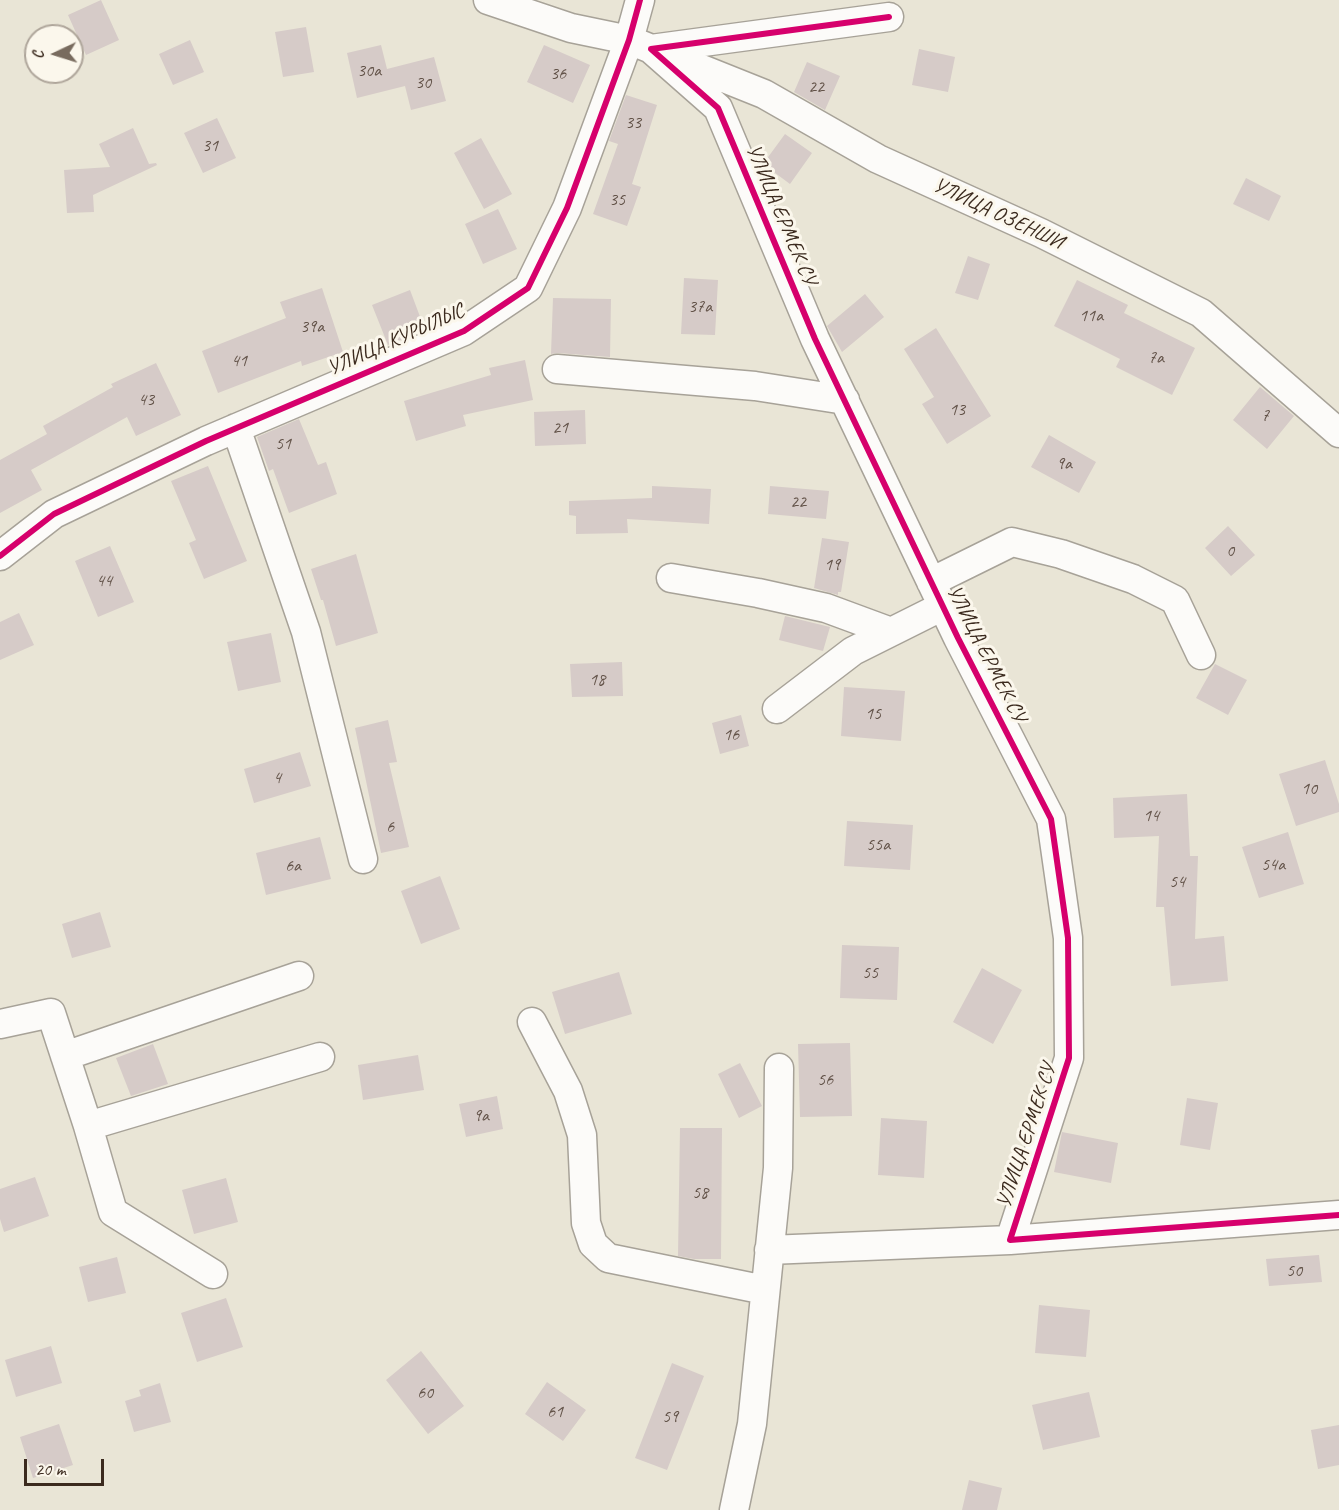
<!DOCTYPE html>
<html>
<head>
<meta charset="utf-8">
<style>
  body { margin:0 }
  #map { position:relative; width:1339px; height:1510px; overflow:hidden; background:#e9e5d6; font-family:Caveat,sans-serif }
  canvas { display:block }
  .north { position:absolute; left:24px; top:24px; width:60px; height:60px; box-sizing:border-box; background:#fbf7ec; border:2px solid #aea59a; border-radius:50%; rotate:266deg; font-size:16px; font-weight:700; line-height:24px; text-align:center; color:#3b2a1e }
  .north::after { content:''; display:block; margin:auto; width:21px; height:27px; background:#786b5e; clip-path:polygon(50% 0,100% 100%,50% 72%,0 100%) }
  .scale { position:absolute; left:24px; top:1459px; width:80px; height:27px; box-sizing:border-box; border:3px solid #3b2a1e; border-top:0; padding-left:8px; font-size:18px; line-height:21px; white-space:nowrap; color:#3b2a1e; -webkit-text-stroke:4px #fbf7ec; paint-order:stroke }
</style>
</head>
<body>
<div id="map">
<canvas width="1339" height="1510"></canvas>
<div class="north">С</div>
<div class="scale">20 m</div>
</div>
<script>
const c = document.querySelector('canvas').getContext('2d');
c.lineJoin = 'round';
function paint(path, color) { c.fillStyle = color; c.fill(path, 'evenodd'); }
const toPath = rows => new Path2D(rows.map(r => 'M' + r).join(''));
function strokePath(path, color, width, dash) { c.strokeStyle = color; c.lineWidth = width; c.lineCap = dash ? 'butt' : 'round'; c.setLineDash(dash || []); c.stroke(path); }
function drawText(font, color, halo, rows, align = 'center') {
  c.font = font + ' Caveat,sans-serif'; c.lineWidth = 6; c.setLineDash([]); c.textBaseline = 'middle'; c.strokeStyle = halo; c.fillStyle = color; for (const [text, x, y, turn = 0] of rows) {
    c.save(); c.translate(x, y); c.rotate((+turn || 0) * Math.PI / 180); c.textAlign = isNaN(turn) ? turn : align; if (halo) c.strokeText(text, 0, 0); c.fillText(text, 0, 0); c.restore();
  }
}
paint(toPath([
  [101,0,119,40,86,55,68,15],
  [306,27,314,72,283,77,275,32],
  [190,40,204,72,173,85,159,54],
  [381,45,387,69,434,57,446,101,411,110,405,86,357,98,347,53],
  [544,45,590,65,573,103,527,82],
  [919,49,955,57,948,92,912,85],
  [807,62,840,76,825,110,794,92],
  [626,95,657,105,632,184,641,187,627,226,593,214,618,144,609,141],
  [217,118,236,158,203,173,184,133],
  [133,128,149,164,156,163,157,165,93,195,94,212,67,213,64,170,110,167,99,144],
  [785,134,812,153,790,184,763,164],
  [481,138,512,194,484,209,454,153],
  [1246,178,1281,196,1269,221,1233,204],
  [498,209,517,249,483,264,465,224],
  [968,256,990,264,978,300,955,293],
  [684,278,718,280,715,335,681,334],
  [1077,280,1128,305,1124,313,1195,348,1172,395,1116,367,1120,359,1054,326],
  [322,288,343,352,302,366,301,361,218,393,202,351,286,318,280,302],
  [410,290,425,330,388,345,372,305],
  [865,294,884,317,842,352,827,326],
  [553,298,611,299,610,357,558,353,551,354],
  [936,328,991,416,947,444,922,404,934,397,904,349],
  [525,360,533,400,463,415,466,426,416,441,404,401,491,375,489,368],
  [156,363,181,415,136,436,127,417,31,470,42,490,0,513,0,460,47,434,43,426,113,387,111,384],
  [1260,387,1294,416,1267,449,1233,420],
  [585,410,586,444,535,446,534,412],
  [299,419,318,465,326,462,337,494,289,513,273,469,269,471,257,437],
  [1049,435,1096,462,1079,493,1031,467],
  [208,466,247,561,204,579,189,543,196,540,171,481],
  [652,486,711,489,709,524,627,519,628,533,576,534,576,516,569,515,569,501,652,498],
  [770,486,829,491,826,519,768,514],
  [1228,526,1255,555,1231,576,1205,548],
  [822,538,849,542,841,592,838,592,838,595,814,588],
  [110,546,134,602,98,617,75,561],
  [356,554,378,633,336,646,323,600,321,600,311,569],
  [19,613,34,645,0,660,0,622],
  [785,616,830,627,823,651,779,640],
  [271,633,281,682,238,691,227,642],
  [622,662,623,696,572,697,570,664],
  [1215,664,1247,680,1228,715,1196,698],
  [844,687,905,691,901,741,841,736],
  [741,715,749,746,720,754,712,723],
  [388,720,397,762,389,763,409,847,381,853,355,728],
  [300,752,311,786,254,803,244,769],
  [1325,760,1339,804,1339,812,1296,826,1279,774],
  [1187,794,1190,856,1198,856,1195,939,1224,936,1228,981,1171,986,1164,907,1156,907,1159,836,1114,838,1113,798],
  [847,821,913,825,910,870,844,866],
  [1288,832,1304,884,1259,898,1242,847],
  [320,837,331,879,266,895,256,853],
  [440,876,460,929,421,944,401,891],
  [100,912,111,947,72,958,62,924],
  [842,945,899,947,897,1000,840,998],
  [982,968,1022,990,993,1044,953,1022],
  [619,972,632,1014,565,1034,552,992],
  [850,1043,852,1116,800,1117,798,1044],
  [153,1044,168,1084,131,1096,116,1058],
  [418,1055,424,1090,363,1100,358,1065],
  [740,1063,762,1106,739,1118,718,1074],
  [497,1096,503,1129,466,1137,459,1104],
  [1187,1098,1218,1103,1210,1150,1180,1145],
  [881,1118,927,1121,924,1178,878,1175],
  [680,1128,722,1128,721,1259,694,1259,678,1256],
  [1062,1132,1118,1143,1111,1183,1054,1172],
  [35,1177,49,1216,4,1232,0,1219,0,1189],
  [226,1178,238,1222,194,1234,182,1190],
  [1319,1255,1322,1282,1269,1286,1266,1259],
  [117,1257,126,1293,88,1302,79,1267],
  [226,1298,243,1347,197,1362,181,1313],
  [1039,1305,1090,1310,1086,1357,1035,1353],
  [51,1346,62,1383,16,1397,5,1360],
  [421,1351,464,1406,428,1434,386,1380],
  [672,1363,704,1376,667,1470,635,1458],
  [547,1382,586,1410,563,1441,525,1414],
  [160,1383,171,1422,134,1432,125,1401,141,1396,139,1390],
  [1089,1392,1100,1437,1043,1450,1032,1405],
  [59,1424,73,1465,33,1478,20,1437],
  [1339,1425,1339,1465,1318,1469,1311,1430],
  [969,1480,1002,1488,997,1510,962,1510]
]), '#d6cbc8');
const street = toPath([
  [488,0,571,28,629,40,764,94,878,159,1041,233,1201,313,1339,433],
  [889,17,651,49,718,108,815,339,958,638,1051,819,1068,938,1069,1058,1010,1240,1339,1215],
  [557,369,755,386,845,400],
  [236,428,306,632,363,859],
  [0,556,54,514,206,441,464,331,528,288,567,208,629,40,640,0],
  [671,578,758,593,826,608,891,632],
  [931,582,1012,542,1061,554,1133,579,1175,600,1201,655],
  [777,709,853,651,943,606],
  [532,1022,568,1091,582,1135,586,1223,593,1244,608,1258,765,1290],
  [0,1024,51,1013,88,1126,113,1212,213,1274],
  [65,1056,299,976],
  [88,1126,320,1057],
  [769,1250,1010,1240],
  [734,1510,752,1424,778,1168,779,1068]
]);
strokePath(street, '#a7a298', 31);
strokePath(street, '#fcfbf9', 28);
strokePath(toPath([
  [889,17,651,49,718,108,815,339,958,638,1051,819,1068,938,1069,1058,1010,1240,1339,1215],
  [0,556,54,514,206,441,464,331,528,288,567,208,629,40,640,0]
]), '#d6006c', 6);
drawText('18px', '#625248', null, [
  ["30а",369,71],
  ["36",558,74],
  ["30",423,83],
  ["22",816,87],
  ["33",633,123],
  ["31",210,146],
  ["35",617,200],
  ["37а",700,307],
  ["11а",1091,316],
  ["39а",312,327],
  ["7а",1156,358],
  ["41",239,361],
  ["43",146,400],
  ["13",957,410],
  ["7",1265,416],
  ["21",560,428],
  ["51",283,444],
  ["9а",1064,464],
  ["22",798,502],
  ["0",1230,551],
  ["19",832,565],
  ["44",104,581],
  ["18",597,680],
  ["15",873,714],
  ["16",731,735],
  ["4",277,778],
  ["10",1309,789],
  ["14",1151,816],
  ["6",390,827],
  ["55а",878,845],
  ["54а",1273,865],
  ["6а",293,866],
  ["54",1177,882],
  ["55",870,973],
  ["56",825,1080],
  ["9а",481,1116],
  ["58",700,1193],
  ["50",1294,1271],
  ["60",425,1393],
  ["61",555,1412],
  ["59",670,1417]
]);
drawText('21px', '#3b2a1e', '#fbf7ec', [
  ["УЛИЦА ОЗЕНШИ",998,214,25],
  ["УЛИЦА ЕРМЕК СУ",781,215,67],
  ["УЛИЦА КУРЫЛЫС",396,340,-24],
  ["УЛИЦА ЕРМЕК СУ",986,654,63],
  ["УЛИЦА ЕРМЕК СУ",1027,1136,-72]
]);
</script>
</body>
</html>
